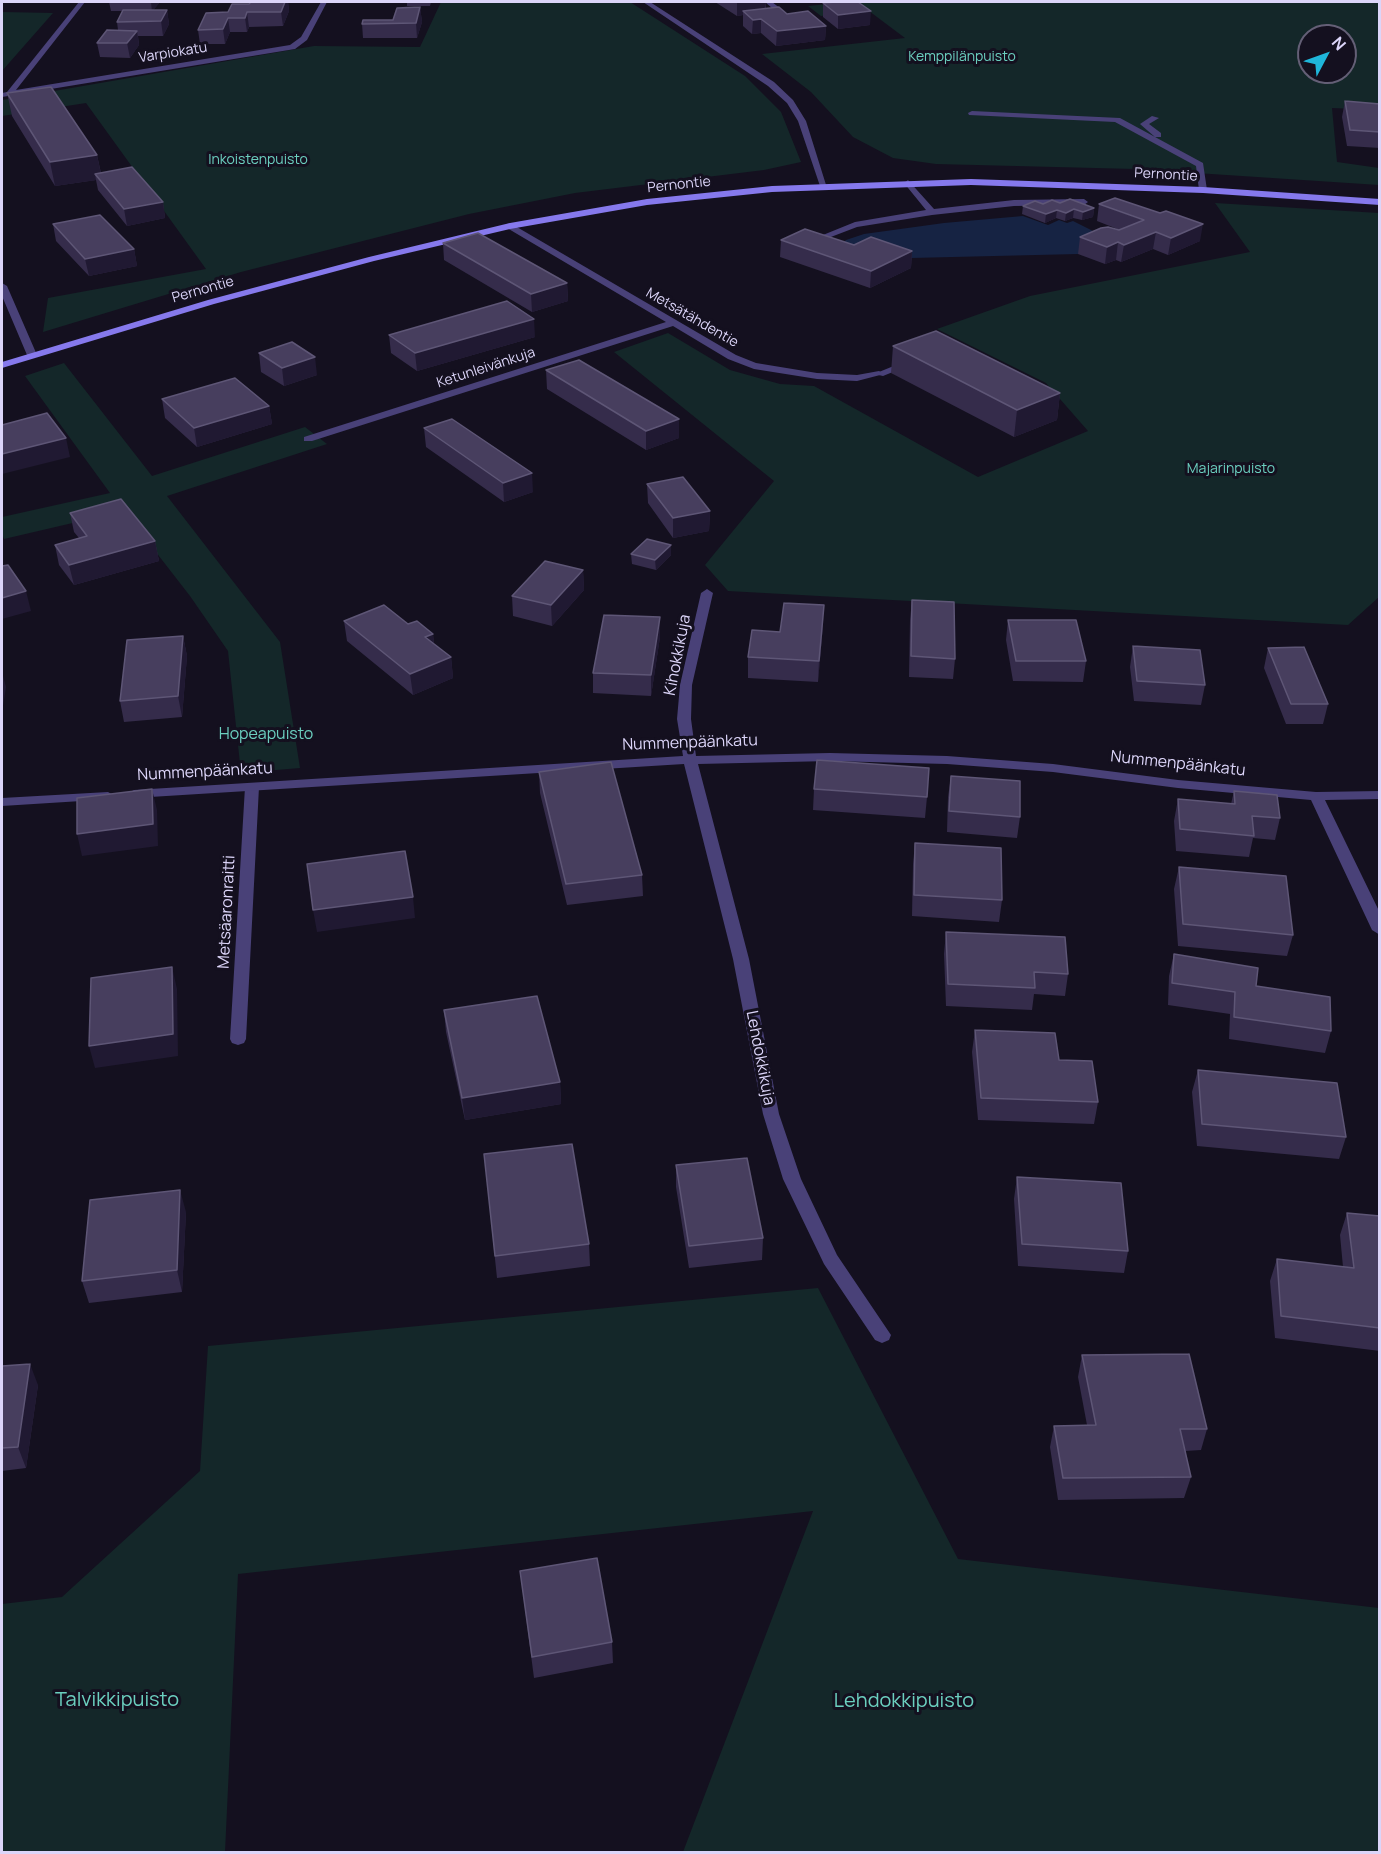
<!DOCTYPE html>
<html>
<head>
<meta charset="utf-8">
<style>
  body { margin:0 }
  #map { position:relative; width:1381px; height:1854px; overflow:hidden; background:#14101f; font-family:Manrope,sans-serif }
  canvas { display:block }
  .frame { position:absolute; inset:0; border:3px solid #dcd5f9; pointer-events:none }
  .north { position:absolute; left:1297px; top:24px; width:60px; height:60px; box-sizing:border-box; background:#14101f; border:2px solid #645f76; border-radius:50%; rotate:49deg; font-size:16px; font-weight:700; line-height:24px; text-align:center; color:#dcd5f9 }
  .north::after { content:''; display:block; margin:auto; width:21px; height:27px; background:#1fb6da; clip-path:polygon(50% 0,100% 100%,50% 72%,0 100%) }
</style>
</head>
<body>
<div id="map">
<canvas width="1381" height="1854"></canvas>
<div class="frame"></div>
<div class="north">N</div>
</div>
<script>
const c = document.querySelector('canvas').getContext('2d');
c.lineJoin = 'round';
function paint(path, color) { c.fillStyle = color; c.fill(path, 'evenodd'); }
const toPath = rows => new Path2D(rows.map(r => 'M' + r).join(''));
function strokePath(path, color, width, dash) { c.strokeStyle = color; c.lineWidth = width; c.lineCap = dash ? 'butt' : 'round'; c.setLineDash(dash || []); c.stroke(path); }
function drawText(font, color, halo, rows, align = 'center') {
  c.font = font + ' Manrope,sans-serif'; c.lineWidth = 6; c.setLineDash([]); c.textBaseline = 'middle'; c.strokeStyle = halo; c.fillStyle = color; for (const [text, x, y, turn = 0] of rows) {
    c.save(); c.translate(x, y); c.rotate((+turn || 0) * Math.PI / 180); c.textAlign = isNaN(turn) ? turn : align; if (halo) c.strokeText(text, 0, 0); c.fillText(text, 0, 0); c.restore();
  }
}
paint(toPath([
  [441,2,630,2,745,76,781,112,801,162,764,170,575,193,469,214,241,272,43,332,48,298,206,269,86,103,2,116,2,100,314,46,420,47],
  [847,2,1374,2,1379,3,1379,110,1332,108,1337,162,1379,168,1379,185,1135,169,936,164,893,158,853,137,811,92,762,54,905,38,869,11,821,16,808,6],
  [1309,36,1345,36,1345,72,1309,72],
  [2,12,53,13,2,71],
  [1215,203,1379,213,1379,597,1348,625,728,591,705,565,774,481,614,352,668,333,730,370,780,384,814,386,978,477,1088,431,1046,383,937,329,1030,296,1250,252],
  [64,363,152,476,305,427,327,444,167,496,280,642,300,768,241,773,228,651,190,596,124,511,4,539,2,534,2,517,110,493,25,376],
  [818,1288,958,1559,1379,1608,1379,1852,683,1852,813,1511,238,1574,225,1852,2,1852,2,1604,62,1597,200,1471,208,1346]
]), '#142729');
paint(toPath([
  [1023,216,1048,225,1059,220,1067,223,1073,221,1109,239,1078,254,911,258,841,246,846,240,864,234,944,223]
]), '#162343');
paint(toPath([
  [972,111,1120,118,1203,163,1207,190,1203,193,1199,190,1196,166,1115,122,969,115,968,113,972,111],
  [1152,116,1159,118,1149,124,1161,133,1161,137,1155,137,1140,124,1152,116],
  [908,180,934,209,1014,200,1084,199,1088,202,1084,205,1014,206,932,215,857,227,823,240,818,237,855,222,926,210,904,183,908,180],
  [906,361,915,363,883,376,874,374,906,361],
  [252,783,259,787,246,1039,244,1043,238,1045,232,1043,230,1039,245,787,252,783]
]), '#494178');
paint(toPath([
  [79,2,85,2,16,90,290,45,301,37,321,2,327,2,307,40,295,49,2,97,2,93,7,92,79,2],
  [643,2,650,2,774,82,793,100,806,121,827,188,820,186,798,121,787,103,768,86,643,2],
  [765,2,772,2,794,19,787,21,765,2],
  [510,223,736,355,756,363,817,373,857,375,879,371,884,374,857,381,817,379,754,369,728,359,673,326,312,441,304,441,304,437,666,322,507,228,507,224,510,223],
  [2,283,7,286,37,355,36,357,27,355,2,296,2,283],
  [707,589,713,593,692,685,691,719,696,756,830,753,947,756,1053,764,1178,780,1316,792,1380,791,1380,799,1325,800,1380,913,1380,935,1372,930,1311,800,1178,788,1053,772,947,764,830,761,698,764,749,959,779,1114,801,1179,837,1255,891,1335,889,1340,882,1343,875,1340,824,1264,783,1179,763,1114,733,959,684,764,134,798,127,794,134,790,683,756,677,719,680,685,701,593,707,589],
  [108,792,115,796,113,799,2,806,2,798,108,792]
]), '#494178');
paint(toPath([
  [971,179,1203,187,1380,199,1380,205,1203,193,971,185,772,192,647,205,510,229,374,261,214,304,2,368,2,362,208,300,369,257,510,223,647,199,772,186,971,179]
]), '#8679ec');
paint(toPath([
  [109,2,160,2,153,10,167,10,169,24,163,36,138,36,139,45,130,58,100,57,97,43,118,30,117,22,122,11,111,11],
  [237,2,288,2,289,11,283,26,249,27,247,32,230,32,225,44,200,44,198,30,228,12,249,4,250,3,237,3],
  [407,2,431,2,430,6,407,6],
  [715,2,766,2,766,9,787,14,826,26,825,40,776,46,761,33,752,34,743,26,743,15,737,16],
  [823,3,870,25,838,29,823,17],
  [420,7,422,22,417,38,363,38,362,24,393,20],
  [7,93,97,155,101,173,163,202,165,218,127,226,98,190,96,180,55,186,12,116],
  [1345,101,1380,104,1380,148,1347,146,1342,117],
  [1060,203,1094,208,1093,217,1082,220,1073,218,1065,221,1056,218,1045,223,1022,214,1023,206],
  [1099,204,1200,241,1168,255,1153,249,1121,262,1116,260,1105,264,1078,254,1080,237,1120,230,1097,221],
  [53,224,134,249,137,266,89,276,56,241],
  [781,240,854,245,912,251,911,268,870,288,780,257],
  [443,243,567,283,568,301,532,312,444,260],
  [389,335,535,337,417,371,391,353],
  [893,346,1060,393,1057,420,1014,437,891,373],
  [259,353,317,375,284,386,261,372],
  [546,370,679,438,646,450,547,389],
  [162,399,269,406,272,424,197,447,165,418],
  [424,428,533,492,504,502,426,447],
  [647,484,710,511,709,531,673,538,648,503],
  [70,513,155,541,159,561,74,585,59,565,55,545,79,538,74,532],
  [671,545,671,555,656,570,632,564,631,554],
  [583,570,584,590,552,626,513,616,512,596],
  [912,600,955,659,953,679,909,677,910,620],
  [660,617,660,637,651,696,593,693,593,673],
  [1008,620,1086,661,1083,682,1013,681,1006,640],
  [344,621,408,624,433,634,434,644,451,657,453,678,413,695,347,641],
  [823,625,818,682,748,678,748,657],
  [183,636,187,656,182,717,124,722,120,701],
  [1133,646,1205,685,1201,705,1134,701,1130,667],
  [1268,648,1328,704,1323,724,1286,724,1264,668],
  [539,772,642,875,643,896,567,905,540,793],
  [951,776,1020,817,1017,838,947,832,948,797],
  [814,789,927,797,925,818,813,810],
  [1234,791,1280,818,1275,840,1253,838,1249,857,1176,851,1174,821,1178,799,1231,804],
  [915,843,1002,900,999,922,912,916,913,864],
  [1179,867,1293,935,1287,956,1178,946,1174,889],
  [946,932,1068,974,1065,996,1034,994,1032,1010,946,1006,944,954],
  [1174,954,1256,986,1331,1031,1325,1053,1229,1039,1230,1014,1168,1005,1169,976],
  [444,1010,560,1082,561,1104,465,1120,446,1032],
  [975,1030,1059,1060,1098,1102,1094,1124,978,1120,972,1052],
  [1198,1070,1346,1137,1339,1159,1197,1146,1192,1092],
  [484,1154,589,1244,590,1266,497,1278],
  [676,1165,763,1238,762,1260,689,1268,676,1187],
  [1017,1177,1128,1251,1124,1273,1018,1266,1014,1199],
  [186,1212,182,1292,89,1303,82,1281],
  [1347,1213,1380,1216,1380,1351,1275,1338,1270,1281,1277,1259,1343,1267,1340,1235],
  [1082,1355,1207,1429,1201,1450,1185,1451,1191,1477,1184,1498,1058,1500,1050,1447,1054,1426,1087,1425,1078,1377],
  [2,1366,38,1385,26,1468,2,1471],
  [520,1571,612,1642,613,1663,534,1678]
]), '#352c4b');
paint(toPath([
  [151,2,160,2,152,12],
  [285,2,288,2,289,11,283,26,281,12],
  [737,2,766,2,765,12,743,11,743,15,737,16],
  [420,7,422,22,417,38,416,23],
  [167,10,169,24,163,36,161,21],
  [871,11,870,25,838,29,838,15],
  [247,12,249,27,247,32,245,18],
  [228,18,230,32,225,44,223,29],
  [761,19,761,33,752,34,753,20],
  [826,26,825,40,776,46,777,31],
  [137,31,139,45,130,58,127,43],
  [97,155,102,179,95,174,96,180,55,186,50,162],
  [163,202,165,218,127,226,124,209],
  [1094,208,1093,217,1082,220,1083,212],
  [1074,209,1073,218,1065,221,1066,213],
  [1057,210,1056,218,1045,223,1046,214],
  [1203,224,1200,241,1168,255,1171,238],
  [1156,232,1153,249,1121,262,1124,245],
  [1118,242,1116,260,1105,264,1107,247],
  [134,249,137,266,89,276,85,259],
  [912,251,911,268,870,288,871,271],
  [567,283,568,301,532,312,531,294],
  [534,319,535,337,417,371,415,353],
  [315,357,317,375,284,386,282,368],
  [1060,393,1057,420,1014,437,1017,410],
  [269,406,272,424,197,447,194,428],
  [679,419,679,438,646,450,646,431],
  [66,438,70,457,2,474,2,454],
  [532,473,533,492,504,502,503,483],
  [710,511,709,531,673,538,673,518],
  [155,541,159,561,74,585,69,565],
  [671,545,671,555,656,570,655,560],
  [583,570,584,590,552,626,551,605],
  [26,591,31,611,2,619,2,598],
  [824,605,823,625,818,682,819,661],
  [660,617,660,637,651,696,651,675],
  [433,634,435,654,425,637],
  [183,636,187,656,182,717,178,696],
  [451,657,453,678,413,695,410,674],
  [2,672,6,687,2,712],
  [152,789,157,810,158,846,82,856,77,834],
  [413,897,415,918,317,932,313,910],
  [172,967,177,989,178,1056,95,1068,89,1046],
  [560,1082,561,1104,465,1120,462,1098],
  [180,1190,186,1212,182,1292,177,1270],
  [30,1364,38,1385,26,1468,18,1447]
]), '#201932');
const building = toPath([
  [251,2,285,2,281,12,247,12,245,18,228,18,223,29,198,30,206,13,228,12,232,4,249,4,251,2],
  [836,2,858,2,871,11,838,15,823,3,836,2],
  [420,7,416,23,362,24,363,20,393,20,397,8,420,7],
  [779,7,787,14,808,11,826,26,777,31,761,19,753,20,743,11,779,7],
  [123,10,167,10,161,21,117,22,123,10],
  [107,30,137,31,127,43,97,43,107,30],
  [51,87,97,155,50,162,7,93,51,87],
  [1345,101,1380,104,1380,132,1350,130,1345,101],
  [132,167,163,202,124,209,95,174,132,167],
  [1115,198,1160,213,1166,211,1203,224,1171,238,1156,232,1124,245,1118,242,1107,247,1080,237,1101,228,1108,227,1119,230,1144,220,1099,204,1115,198],
  [1070,199,1094,208,1083,212,1074,209,1066,213,1057,210,1046,214,1023,206,1035,201,1043,204,1052,200,1060,203,1070,199],
  [100,215,134,249,85,259,53,224,100,215],
  [805,229,854,245,871,237,912,251,871,271,781,240,805,229],
  [478,233,567,283,531,294,443,243,478,233],
  [507,301,534,319,415,353,389,335,507,301],
  [936,331,1060,393,1017,410,893,346,936,331],
  [292,342,315,357,282,368,259,353,292,342],
  [579,360,679,419,646,431,546,370,579,360],
  [235,378,269,406,194,428,162,399,235,378],
  [47,413,66,438,2,454,2,425,47,413],
  [452,419,532,473,503,483,424,428,452,419],
  [683,477,710,511,673,518,647,484,683,477],
  [121,499,155,541,69,565,55,545,87,536,70,513,121,499],
  [647,539,671,545,655,560,631,554,647,539],
  [545,561,583,570,551,605,512,596,545,561],
  [8,565,26,591,2,598,2,566,8,565],
  [912,600,954,602,955,659,911,656,912,600],
  [784,603,824,605,819,661,748,657,752,630,780,632,784,603],
  [384,605,408,624,417,621,433,634,425,637,451,657,410,674,344,621,384,605],
  [604,615,660,617,651,675,593,673,604,615],
  [1008,620,1076,620,1086,661,1016,661,1008,620],
  [183,636,178,696,120,701,127,640,183,636],
  [1133,646,1200,650,1205,685,1137,681,1133,646],
  [1304,647,1328,704,1291,704,1268,648,1304,647],
  [817,760,929,768,927,797,814,789,817,760],
  [611,762,642,875,566,884,539,772,611,762],
  [951,776,1020,781,1020,817,949,811,951,776],
  [152,789,153,824,77,834,77,798,152,789],
  [1234,791,1277,795,1280,818,1252,816,1254,836,1180,829,1178,799,1235,804,1234,791],
  [915,843,1001,848,1002,900,914,895,915,843],
  [405,851,413,897,313,910,307,864,405,851],
  [1179,867,1286,876,1293,935,1183,924,1179,867],
  [946,932,1065,937,1068,974,1034,972,1035,988,948,984,946,932],
  [1174,954,1258,968,1256,986,1330,997,1331,1031,1234,1017,1235,992,1172,983,1174,954],
  [172,967,173,1034,89,1046,91,978,172,967],
  [537,996,560,1082,462,1098,444,1010,537,996],
  [975,1030,1055,1033,1059,1060,1092,1061,1098,1102,981,1098,975,1030],
  [1198,1070,1337,1083,1346,1137,1202,1124,1198,1070],
  [572,1144,589,1244,495,1256,484,1154,572,1144],
  [747,1158,763,1238,689,1246,676,1165,747,1158],
  [1017,1177,1121,1183,1128,1251,1022,1244,1017,1177],
  [180,1190,177,1270,82,1281,90,1200,180,1190],
  [1347,1213,1380,1216,1380,1328,1281,1316,1277,1259,1354,1268,1347,1213],
  [1189,1354,1207,1429,1180,1429,1191,1477,1063,1478,1054,1426,1096,1425,1082,1355,1189,1354],
  [30,1364,18,1447,2,1448,2,1366,30,1364],
  [597,1558,612,1642,532,1657,520,1571,597,1558]
]);
paint(building, '#473e5e');
strokePath(building, '#5e5676', 1.5);
drawText('14px', '#dcd5f9', '#14101f', [
  ["Varpiokatu",173,53,-9],
  ["Pernontie",1166,175,3],
  ["Pernontie",679,185,-6],
  ["Pernontie",203,290,-16],
  ["Metsätähdentie",692,318,30],
  ["Ketunleivänkuja",486,368,-18]
]);
drawText('14px', '#6bcfbf', '#14101f', [
  ["Kemppilänpuisto",962,57],
  ["Inkoistenpuisto",258,160],
  ["Majarinpuisto",1231,469]
]);
drawText('16px', '#dcd5f9', '#14101f', [
  ["Kihokkikuja",678,655,-79],
  ["Nummenpäänkatu",690,743,-2],
  ["Nummenpäänkatu",1178,764,6],
  ["Nummenpäänkatu",205,772,-3],
  ["Metsäaronraitti",227,912,-87],
  ["Lehdokkikuja",760,1058,79]
]);
drawText('16px', '#6bcfbf', '#14101f', [
  ["Hopeapuisto",266,735]
]);
drawText('20px', '#6bcfbf', '#14101f', [
  ["Talvikkipuisto",117,1700],
  ["Lehdokkipuisto",904,1701]
]);
</script>
</body>
</html>
